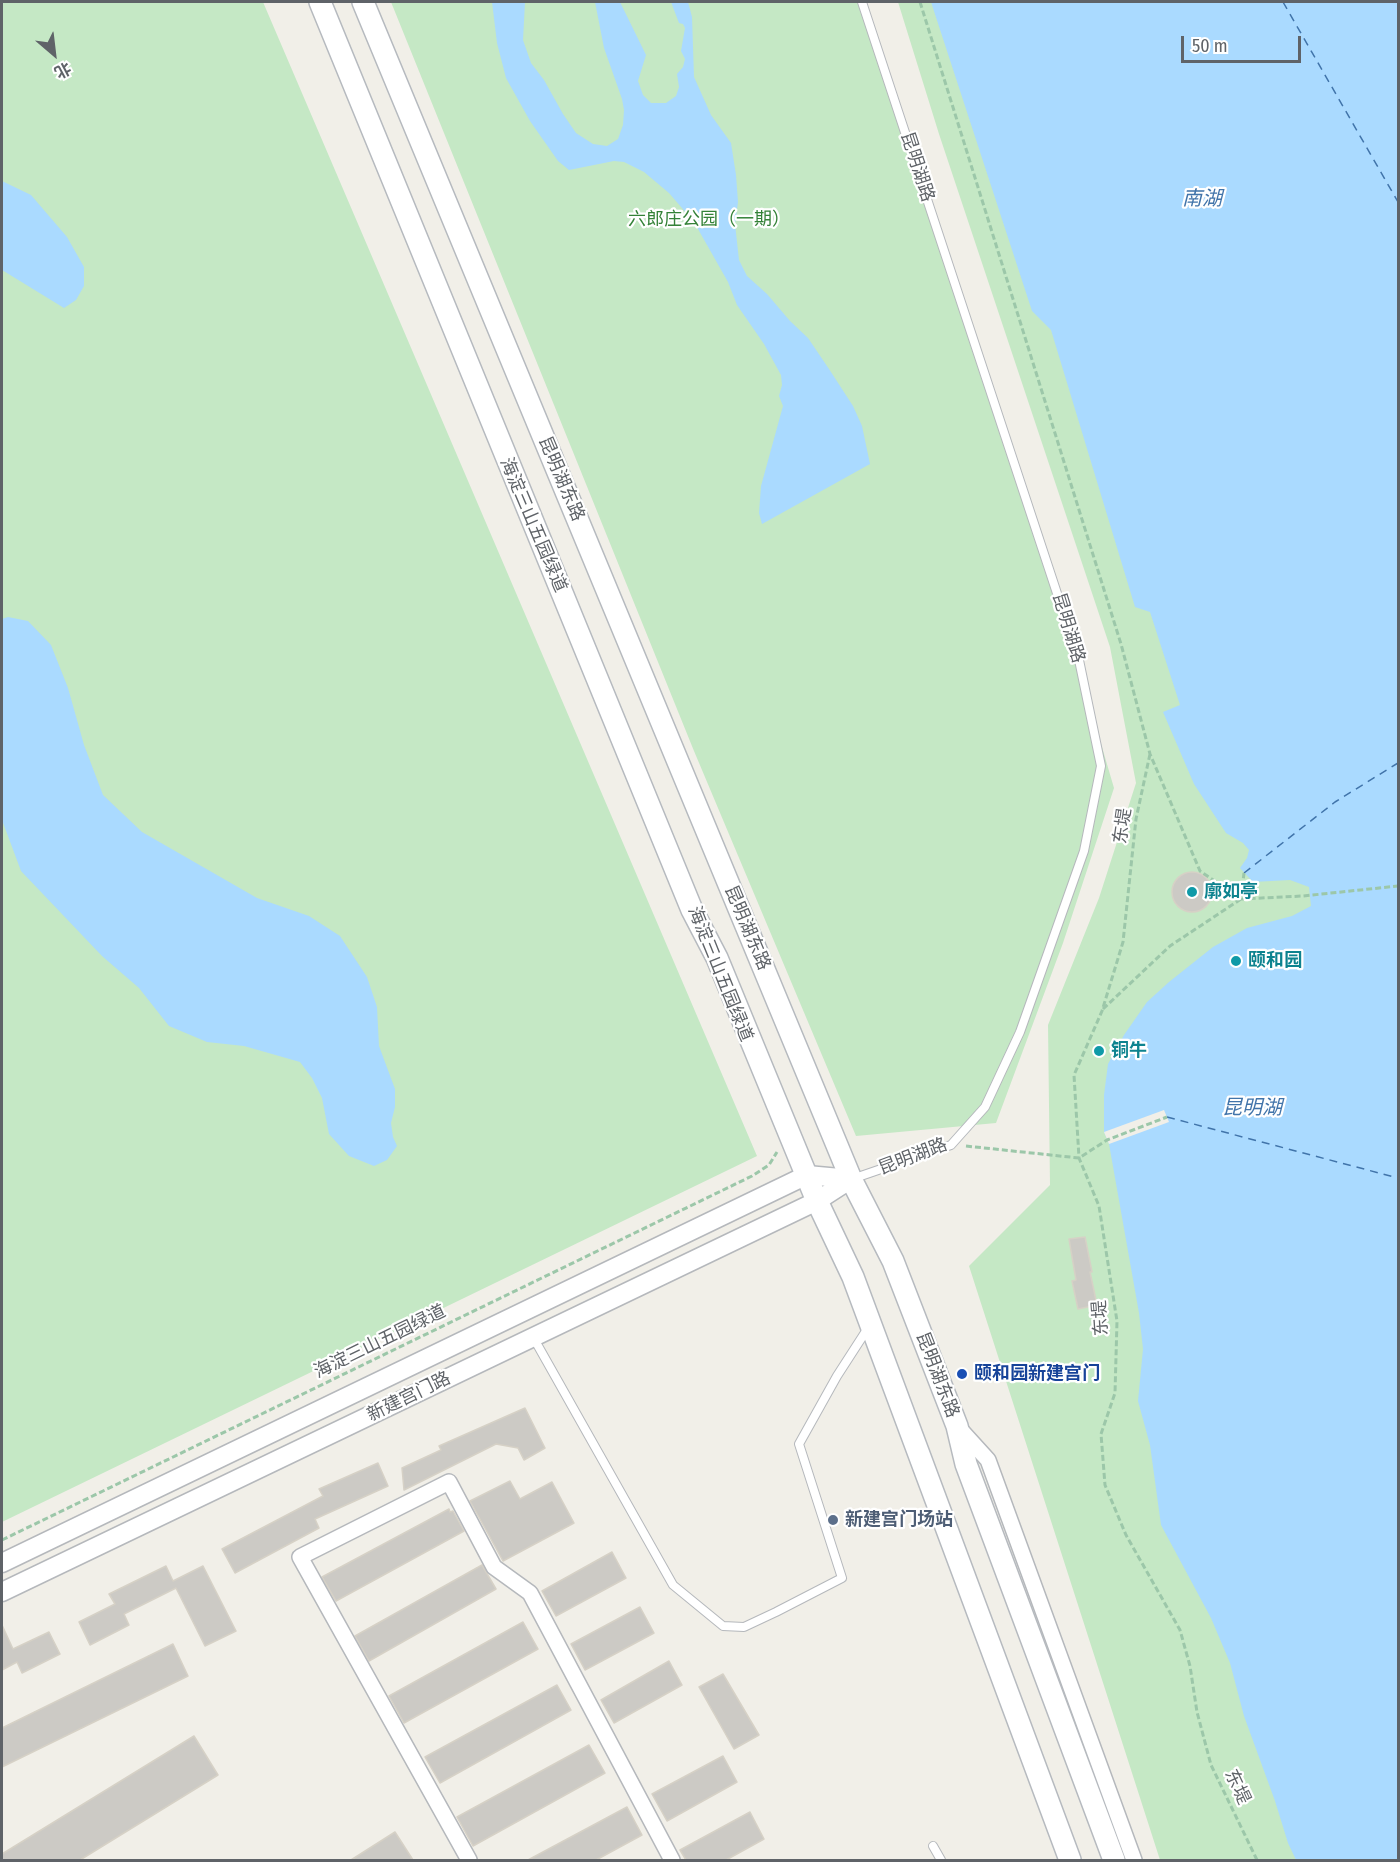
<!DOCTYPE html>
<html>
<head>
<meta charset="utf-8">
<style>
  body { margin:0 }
  #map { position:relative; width:1400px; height:1862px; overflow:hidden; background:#f1efe8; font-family:"Fira Sans Condensed","Noto Sans SC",sans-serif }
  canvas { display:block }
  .frame { position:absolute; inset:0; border:3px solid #5f6368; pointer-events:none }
  .north { position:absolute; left:24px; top:24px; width:60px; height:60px; -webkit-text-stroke:4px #fff; paint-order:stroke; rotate:152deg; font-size:16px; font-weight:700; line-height:24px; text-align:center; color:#5f6368 }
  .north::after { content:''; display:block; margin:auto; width:21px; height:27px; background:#5f6368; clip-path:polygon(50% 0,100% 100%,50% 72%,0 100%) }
  .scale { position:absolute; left:1181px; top:36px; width:120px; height:27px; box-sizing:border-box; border:3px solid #5f6368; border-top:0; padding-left:8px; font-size:18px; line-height:21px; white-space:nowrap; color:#5f6368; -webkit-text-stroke:4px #fff; paint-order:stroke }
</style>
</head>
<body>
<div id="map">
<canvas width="1400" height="1862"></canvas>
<div class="frame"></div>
<div class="north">北</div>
<div class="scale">50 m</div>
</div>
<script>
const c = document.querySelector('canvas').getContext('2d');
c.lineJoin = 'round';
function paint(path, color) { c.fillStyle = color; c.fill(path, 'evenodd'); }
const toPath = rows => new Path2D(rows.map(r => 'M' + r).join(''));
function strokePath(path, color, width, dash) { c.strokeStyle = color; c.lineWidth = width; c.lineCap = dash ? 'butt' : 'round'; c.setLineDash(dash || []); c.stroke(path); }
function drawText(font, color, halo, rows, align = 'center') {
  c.font = font + ' "Fira Sans Condensed","Noto Sans SC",sans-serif'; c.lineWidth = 4.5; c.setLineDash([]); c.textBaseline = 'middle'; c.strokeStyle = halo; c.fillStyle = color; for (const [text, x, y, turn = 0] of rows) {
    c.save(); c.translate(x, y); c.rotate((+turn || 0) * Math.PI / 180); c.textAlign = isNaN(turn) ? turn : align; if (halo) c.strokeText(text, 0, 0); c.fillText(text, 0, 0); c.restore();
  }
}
paint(toPath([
  [2,2,263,2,757,1156,2,1522],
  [391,2,862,2,1050,570,1114,788,1063,943,996,1123,856,1136,694,751],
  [898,2,1398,2,1398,1860,1160,1860,969,1266,1050,1185,1048,1025,1099,898,1136,783,1110,647,939,134]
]), '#c5e8c5');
paint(toPath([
  [492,2,525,2,523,40,531,63,544,80,563,114,576,133,593,144,607,146,618,139,623,125,624,110,622,99,604,48,595,2,620,2,646,55,638,81,643,95,651,103,666,103,676,96,679,87,677,74,683,67,685,59,681,51,685,28,683,24,679,23,671,2,688,2,692,17,694,77,711,115,731,143,736,175,738,202,735,224,739,260,747,276,767,294,790,321,808,338,829,369,853,406,862,426,870,464,762,524,759,513,761,486,783,406,779,396,782,385,781,375,764,344,737,305,728,282,694,222,669,193,644,172,624,162,614,161,569,170,558,161,530,121,506,78,497,43],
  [931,2,1398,2,1398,1860,1296,1860,1288,1843,1275,1801,1244,1716,1230,1663,1211,1618,1161,1525,1150,1445,1138,1401,1143,1349,1139,1313,1109,1144,1104,1132,1104,1095,1108,1064,1124,1035,1147,1002,1169,982,1213,947,1247,928,1292,916,1311,906,1309,887,1290,880,1253,882,1240,868,1247,858,1249,850,1243,843,1226,833,1194,784,1163,712,1180,705,1150,612,1135,607,1051,330,1032,311],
  [2,181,31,195,67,237,84,267,84,286,76,300,64,308,2,270],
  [8,617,28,621,51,645,68,688,84,745,103,795,142,832,257,898,309,916,340,936,367,977,377,1007,379,1046,395,1089,395,1107,391,1123,393,1137,397,1146,387,1160,374,1166,349,1156,329,1134,322,1098,312,1078,300,1062,244,1046,207,1042,169,1026,139,988,102,956,21,871,2,820,2,619]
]), '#aadaff');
paint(toPath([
  [1164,1110,1169,1122,1109,1144,1104,1132]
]), '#f1efe8');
strokePath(toPath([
  [1283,2,1398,202],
  [1244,873,1335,802,1398,763],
  [1167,1117,1398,1178]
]), '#4174aa', 1.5, [8, 6]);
const building = toPath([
  '1172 892a20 20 0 1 1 40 0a20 20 0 1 1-40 0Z',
  [1085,1237,1092,1272,1090,1272,1097,1305,1078,1309,1072,1281,1076,1280,1069,1239,1085,1237],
  [525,1408,545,1448,524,1460,518,1448,496,1444,404,1490,402,1468,441,1450,439,1446,525,1408],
  [378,1463,388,1486,315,1519,319,1528,235,1573,222,1549,323,1496,319,1489,378,1463],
  [510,1481,520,1499,552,1482,574,1523,503,1561,470,1501,510,1481],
  [449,1509,450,1512,453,1511,464,1531,336,1601,322,1577,449,1509],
  [612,1552,626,1578,556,1616,542,1591,612,1552],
  [482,1565,496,1589,369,1661,355,1636,482,1565],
  [166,1566,173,1581,203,1566,236,1631,205,1646,176,1588,124,1614,129,1625,90,1645,79,1622,115,1604,109,1594,166,1566],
  [640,1607,654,1633,585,1670,571,1644,640,1607],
  [523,1622,538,1649,404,1723,389,1696,523,1622],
  [2,1625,13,1649,49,1632,60,1654,22,1673,17,1662,2,1670,2,1625],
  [173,1644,188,1676,2,1767,2,1728,173,1644],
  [669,1661,682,1685,614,1723,601,1700,669,1661],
  [723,1674,759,1735,734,1749,699,1687,723,1674],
  [557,1685,571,1710,440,1783,425,1757,557,1685],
  [194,1736,218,1775,80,1860,2,1860,2,1854,194,1736],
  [589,1745,605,1773,473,1846,457,1817,589,1745],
  [723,1756,737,1782,667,1821,652,1794,723,1756],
  [627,1807,642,1835,596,1860,528,1860,627,1807],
  [750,1812,764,1839,726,1860,686,1860,680,1850,750,1812],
  [395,1832,413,1860,351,1860,395,1832]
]);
paint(building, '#cccac5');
strokePath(building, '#d6d1c6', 1.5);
const service = toPath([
  [852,1179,951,1145,985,1107,1020,1032,1084,851,1101,766,1079,660,862,2],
  [533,1337,673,1585,723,1626,744,1627,776,1612,842,1578,799,1444,837,1376,868,1328],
  [933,1846,941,1860]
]);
const minor = toPath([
  [958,1427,988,1460,1134,1860],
  [469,1860,300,1557,449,1482,494,1567,530,1593,672,1860]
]);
const tertiary = toPath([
  [2,1563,807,1175,851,1179],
  [2,1592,817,1201,851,1179]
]);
const secondary = toPath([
  [320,2,692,910,717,958,817,1201,853,1277,1070,1860],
  [363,2,851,1179,893,1261,957,1426,966,1464,1114,1860]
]);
strokePath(service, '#b5b8bc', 10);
strokePath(minor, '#b5b8bc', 18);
strokePath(tertiary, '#b5b8bc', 21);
strokePath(secondary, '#b6babf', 24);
strokePath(toPath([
  [920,2,1121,644,1150,754,1200,871,1241,899,1303,896,1398,886],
  [1150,754,1136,819,1123,942,1102,1011,1074,1075,1079,1158,1099,1206,1117,1321,1115,1393,1101,1434,1105,1485,1126,1535,1180,1630,1190,1666,1197,1712,1211,1765,1257,1860],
  [1103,1009,1170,946,1241,899,1244,873],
  [966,1146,1079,1158,1107,1140,1167,1117],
  [2,1540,752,1176,769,1165,777,1152]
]), '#9cc7a9', 3, [6, 3]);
strokePath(service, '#fff', 8);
strokePath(minor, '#fff', 15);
strokePath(tertiary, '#fff', 18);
strokePath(secondary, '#fff', 21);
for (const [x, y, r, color] of [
  [1192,892,6,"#0f9aa8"],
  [1236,961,6,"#0f9aa8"],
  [1099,1051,6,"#0f9aa8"],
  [962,1374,6,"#1a4fb4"],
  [833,1520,6,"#5c6f8a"]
]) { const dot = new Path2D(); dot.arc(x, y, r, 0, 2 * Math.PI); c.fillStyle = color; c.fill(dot); strokePath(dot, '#fff', 2); }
drawText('18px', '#5f6368', '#fff', [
  ["昆明湖路",917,167,72],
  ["昆明湖东路",561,479,67],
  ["海淀三山五园绿道",533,525,67],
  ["昆明湖路",1068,628,73],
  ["东堤",1123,826,-82],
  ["昆明湖东路",747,928,67],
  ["海淀三山五园绿道",720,974,68],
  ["昆明湖路",913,1157,-21],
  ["东堤",1101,1318,-94],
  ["海淀三山五园绿道",380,1342,-26],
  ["昆明湖东路",937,1375,69],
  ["新建宫门路",409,1397,-26],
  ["东堤",1237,1787,65]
]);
drawText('18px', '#348238', '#fff', [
  ["六郎庄公园（一期）",709,220]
]);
drawText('bold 18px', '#0d838f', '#fff', [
  ["廓如亭",1204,892],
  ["颐和园",1248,961],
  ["铜牛",1111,1051]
], 'left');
drawText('bold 18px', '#164399', '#fff', [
  ["颐和园新建宫门",974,1374]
], 'left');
drawText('bold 18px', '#4e5e75', '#fff', [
  ["新建宫门场站",845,1520]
], 'left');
drawText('italic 20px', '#4174aa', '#fff', [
  ["南湖",1202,199],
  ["昆明湖",1252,1108]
]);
</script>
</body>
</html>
